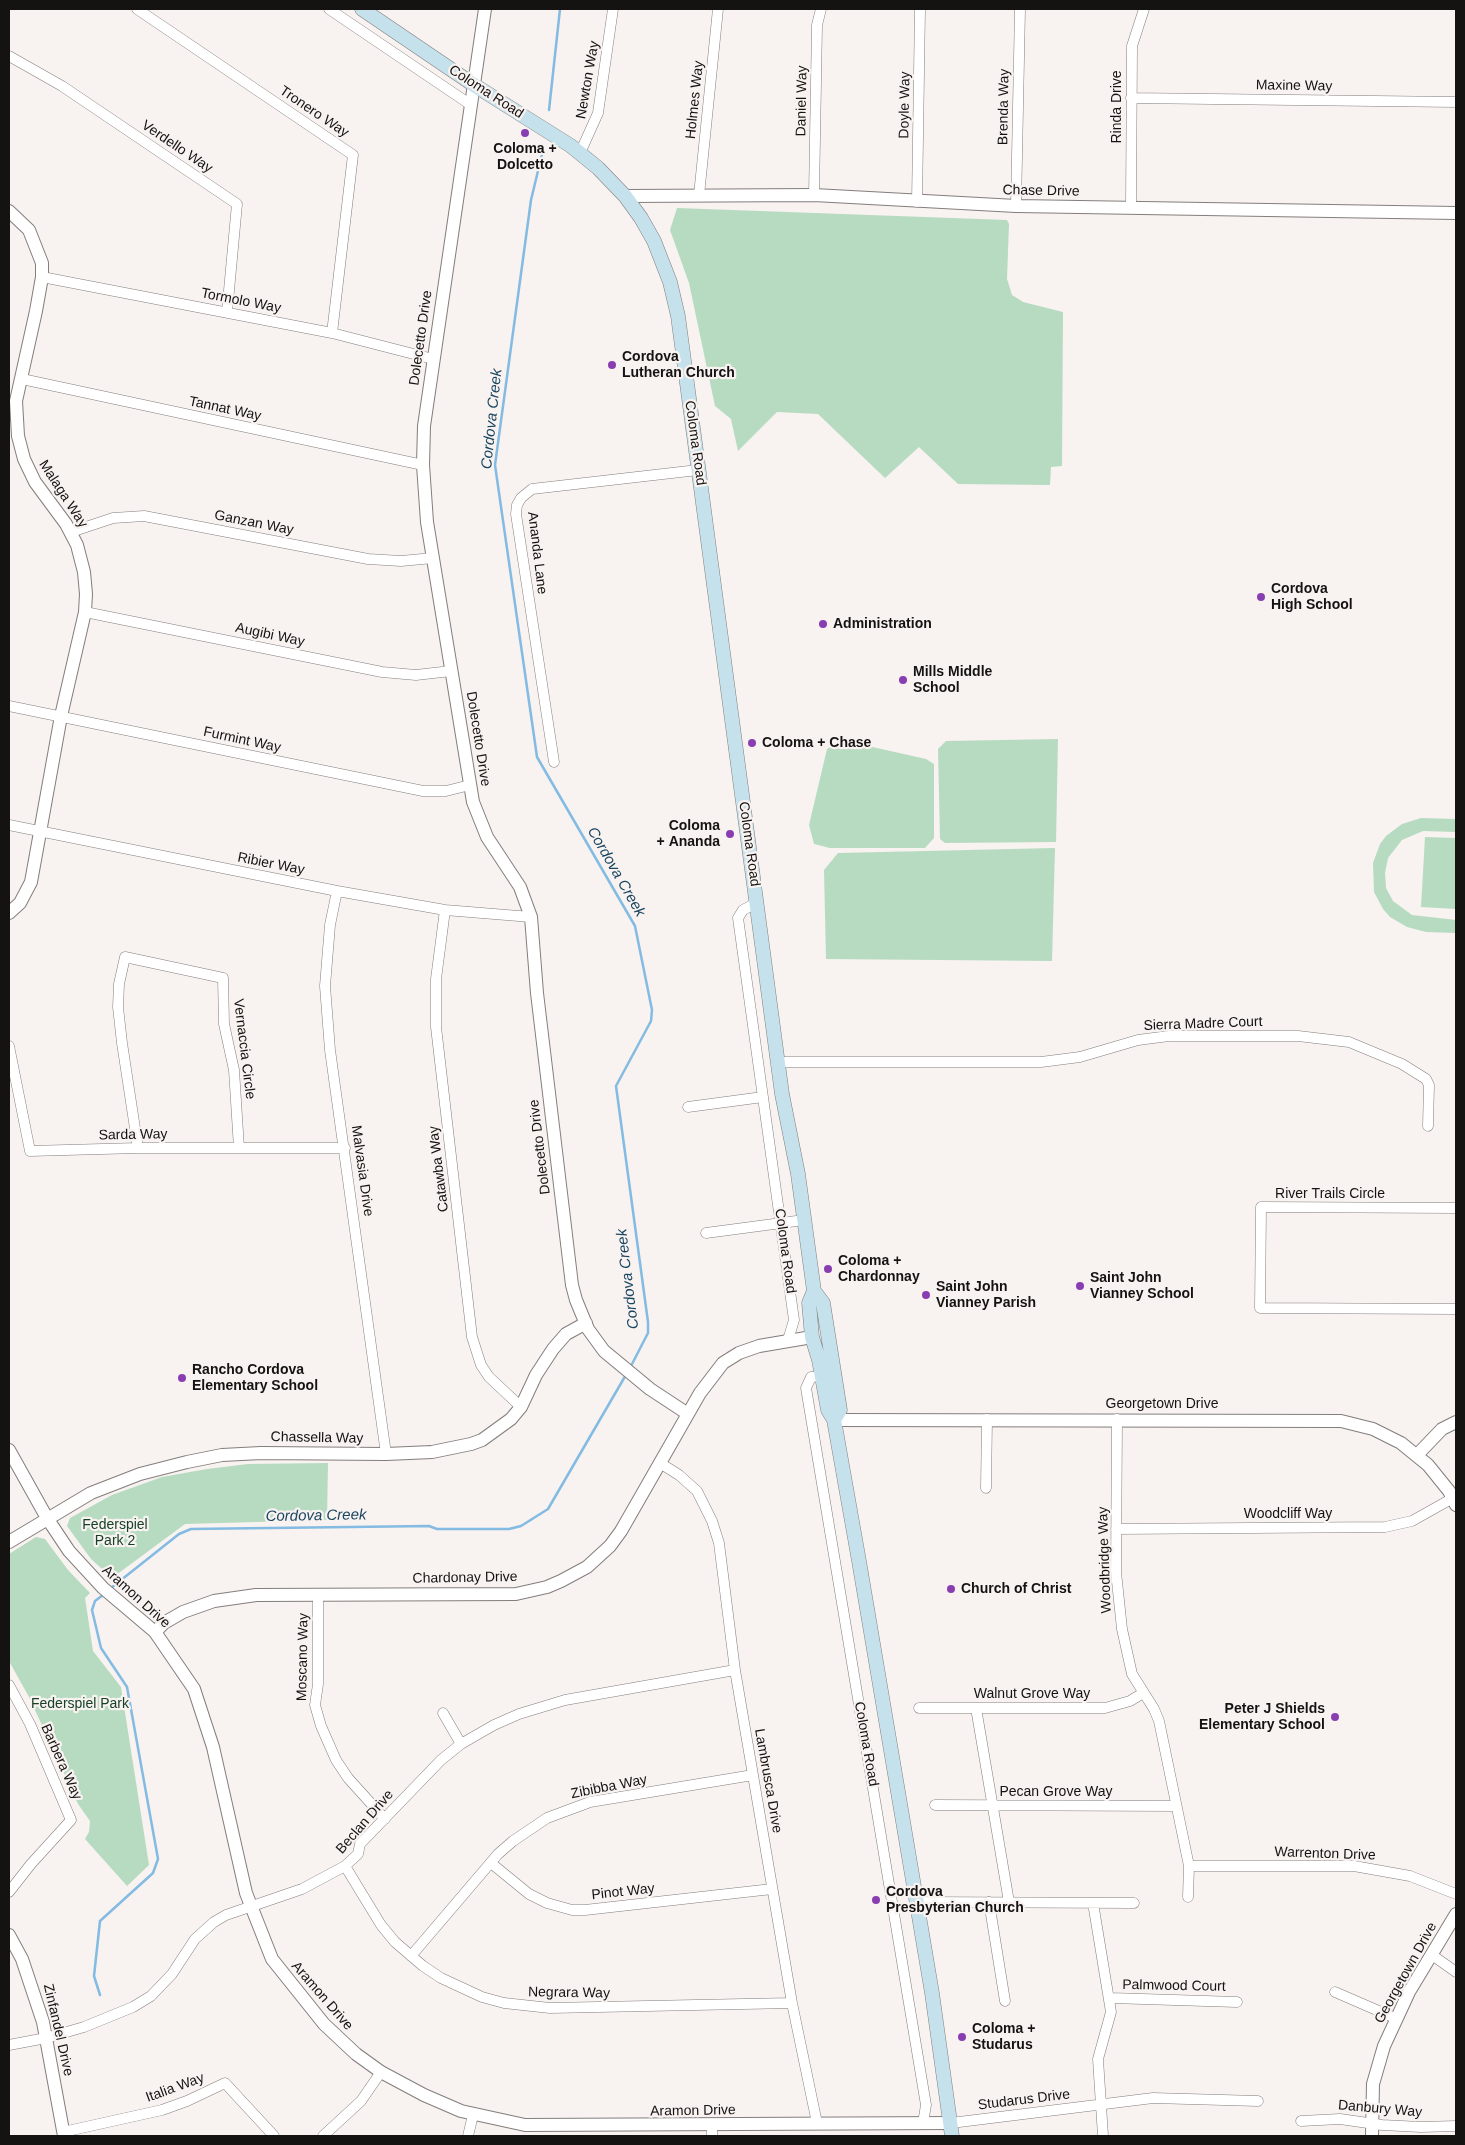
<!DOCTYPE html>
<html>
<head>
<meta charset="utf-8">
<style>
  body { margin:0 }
  #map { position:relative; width:1465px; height:2145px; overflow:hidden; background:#f8f2f0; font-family:Helvetica,sans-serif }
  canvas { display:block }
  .frame { position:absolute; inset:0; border:10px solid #141312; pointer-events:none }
</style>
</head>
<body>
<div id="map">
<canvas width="1465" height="2145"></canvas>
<div class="frame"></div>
</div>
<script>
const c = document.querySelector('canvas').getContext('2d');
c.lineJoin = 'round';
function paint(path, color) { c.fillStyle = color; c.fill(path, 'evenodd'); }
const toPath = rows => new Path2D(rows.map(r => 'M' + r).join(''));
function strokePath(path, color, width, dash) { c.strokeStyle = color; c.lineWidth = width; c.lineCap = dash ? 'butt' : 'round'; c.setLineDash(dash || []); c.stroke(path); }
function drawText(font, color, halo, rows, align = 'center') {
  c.font = font + ' Helvetica,sans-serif'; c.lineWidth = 4.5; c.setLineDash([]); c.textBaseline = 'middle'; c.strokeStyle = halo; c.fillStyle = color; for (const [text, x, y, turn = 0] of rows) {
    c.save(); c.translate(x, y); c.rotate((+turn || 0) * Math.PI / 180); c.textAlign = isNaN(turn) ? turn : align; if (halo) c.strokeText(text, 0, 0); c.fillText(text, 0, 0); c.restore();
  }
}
paint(toPath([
  [677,208,1007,220,1009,224,1007,279,1012,295,1023,302,1063,312,1062,466,1051,467,1050,485,958,484,919,447,885,478,818,414,777,412,738,451,731,419,715,406,689,283,670,230],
  [1058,739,1056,842,945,843,940,839,938,749,946,741],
  [841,740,926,759,934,764,934,838,925,848,830,848,814,844,809,825,827,749],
  [1421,818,1456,819,1456,832,1423,831,1402,840,1388,858,1385,873,1386,888,1393,901,1412,915,1456,920,1456,933,1426,932,1407,927,1390,917,1383,909,1374,892,1373,863,1380,844,1386,836,1402,824],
  [1425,837,1456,838,1456,909,1421,907],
  [1055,848,1052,961,826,959,824,870,838,853],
  [328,1463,327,1520,185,1524,112,1578,91,1559,67,1526,70,1518,112,1495,162,1477,207,1469,248,1464],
  [36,1537,45,1539,68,1570,90,1593,85,1598,93,1651,121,1687,149,1865,127,1886,85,1839,89,1832,90,1821,78,1804,29,1697,9,1661,9,1554]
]), '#b6dbc1');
strokePath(toPath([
  [549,110,560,9],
  [543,150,531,200,495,465,537,757,635,926,652,1010,651,1021,616,1086,648,1322,648,1333,631,1366],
  [111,1588,179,1534,191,1529,429,1526,437,1529,509,1529,521,1526,548,1509,627,1373],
  [100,1995,94,1976,100,1921,153,1873,158,1859,127,1687,101,1648,92,1610,95,1601,103,1595]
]), '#83bbe2', 2.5);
const minor = toPath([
  [137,9,353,155,332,333],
  [329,9,471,105],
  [9,56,62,86,237,204,227,312],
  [1131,98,1456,102],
  [580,153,598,113,613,9],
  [699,195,718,9],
  [814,195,817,25,821,9],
  [917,202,920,9],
  [1016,206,1020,9],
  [1131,207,1132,46,1144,9],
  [42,277,332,333,433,359],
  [22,379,423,465],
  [71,532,113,518,144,516,368,559,401,561,433,558],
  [85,612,382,672,416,675,451,671],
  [9,706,423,791,446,791,470,785],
  [554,762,516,514,517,505,521,498,532,489,698,470],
  [9,825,337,891,445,910,531,917],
  [337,891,330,925,325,986,330,1050,386,1454],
  [756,903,743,910,738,918,794,1320,788,1340],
  [445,910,436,979,436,1027,472,1337,481,1365,489,1377,521,1407],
  [9,1046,30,1151,138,1148,345,1148],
  [778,1062,1041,1062,1080,1057,1138,1040,1169,1036,1298,1036,1349,1042,1402,1064,1426,1079,1429,1085,1428,1126],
  [688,1107,763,1097],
  [138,1148,122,1043,118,1007,119,984,125,957,223,978,224,1024,234,1070,239,1148],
  [1456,1208,1261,1207,1260,1308,1456,1309],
  [706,1233,804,1220],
  [822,1376,811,1377,806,1388,926,2105,923,2123],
  [1117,1419,1116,1572,1122,1629,1132,1674,1154,1709,1159,1721,1189,1866,1188,1897],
  [660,1463,679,1475,697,1491,712,1521,719,1543,735,1670,792,2003,817,2123],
  [986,1488,987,1419],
  [1116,1529,1385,1527,1412,1521,1453,1498],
  [318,1594,318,1684,315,1705,321,1726,336,1760,348,1778,385,1819],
  [9,1685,30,1724,71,1820,31,1864,9,1892],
  [919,1708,1105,1708,1130,1701,1143,1693],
  [976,1708,1009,1902],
  [443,1713,461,1744],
  [935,1805,1176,1806],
  [491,1863,529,1894,547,1903,572,1910,585,1910,772,1889],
  [345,1866,381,1925,395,1942,423,1966,441,1978,482,1997,504,2003,550,2008,792,2003],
  [1189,1866,1354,1866,1410,1876,1456,1894],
  [917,1902,1134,1903],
  [989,1902,1005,2001],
  [1093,1903,1111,2012,1098,2059,1103,2136],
  [1432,1955,1456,1972],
  [411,1956,498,1854,513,1841,547,1818,590,1802,753,1775],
  [1335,1992,1395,2018],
  [1111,1998,1237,2002],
  [9,2045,46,2038,84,2027,133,2007,151,1996,172,1974,195,1939,214,1922,226,1915,302,1889,345,1866,358,1854,360,1844,441,1760,461,1744,494,1725,519,1714,565,1700,735,1670],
  [1301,2121,1340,2119,1382,2125,1421,2127,1456,2126],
  [951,2123,1153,2098,1258,2101],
  [712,2126,712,2136],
  [63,2132,162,2110,187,2101,225,2083,274,2136],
  [323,2136,361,2101,381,2072],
  [468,2136,473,2115]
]);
const tertiary = toPath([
  [485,9,424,426,423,465,427,522,473,802,487,837,520,887,531,917,537,993,572,1285,576,1300,588,1329,604,1351,650,1389,688,1414],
  [625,196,814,195,1016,206,1456,213],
  [9,211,29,230,42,263,42,277,36,311,16,401,18,436,24,459,35,482,66,524,77,545,84,572,86,594,85,612,61,716,31,882,20,903,9,913],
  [834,1420,1341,1421,1373,1429,1401,1443,1428,1465,1449,1491,1456,1505],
  [9,1450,47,1518,69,1551,103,1588,155,1632,194,1689,213,1747,246,1893,272,1959,324,2024,356,2054,381,2072,424,2095,461,2111,525,2125,951,2123],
  [1417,1455,1442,1429,1456,1422],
  [9,1542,91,1493,140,1474,187,1462,222,1455,261,1453,386,1454,432,1452,471,1444,482,1440,511,1419,521,1407,536,1375,553,1349,566,1334,586,1323],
  [155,1632,164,1623,183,1612,214,1601,256,1595,516,1594,547,1587,561,1581,587,1567,610,1546,621,1531,700,1393,723,1363,739,1353,759,1346,812,1337],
  [9,1935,22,1959,43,2022,64,2136],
  [1372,2136,1373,2084,1384,2046,1409,1992,1456,1914]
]);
const secondary = toPath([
  [362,9,474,85,571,146,598,168,625,196,641,218,654,241,670,282,678,316,782,1094,798,1174,814,1291,823,1303,840,1410,834,1420],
  [814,1291,809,1303,812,1337,819,1360,828,1410,834,1420,859,1561,932,1993,952,2136]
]);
strokePath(minor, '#837e7c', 11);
strokePath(tertiary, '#837e7c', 14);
strokePath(secondary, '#837e7c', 15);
strokePath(minor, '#fff', 10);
strokePath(tertiary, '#fff', 12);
strokePath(secondary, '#c4e1ec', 14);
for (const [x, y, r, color] of [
  [525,133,5,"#883eb0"],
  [612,365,5,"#883eb0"],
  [1261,597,5,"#883eb0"],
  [823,624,5,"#883eb0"],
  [903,680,5,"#883eb0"],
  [752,743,5,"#883eb0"],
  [730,834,5,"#883eb0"],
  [828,1269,5,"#883eb0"],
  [1080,1286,5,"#883eb0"],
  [926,1295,5,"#883eb0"],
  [182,1378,5,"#883eb0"],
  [951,1589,5,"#883eb0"],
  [1335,1717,5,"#883eb0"],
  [876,1900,5,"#883eb0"],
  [962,2037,5,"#883eb0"]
]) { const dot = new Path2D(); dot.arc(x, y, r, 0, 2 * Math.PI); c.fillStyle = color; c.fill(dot); strokePath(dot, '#f8f2f0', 2); }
drawText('14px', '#141312', '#f8f2f0', [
  ["Newton Way",588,80,-80],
  ["Maxine Way",1294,86,1],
  ["Coloma Road",486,92,33],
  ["Holmes Way",695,100,-84],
  ["Daniel Way",802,101,-89],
  ["Doyle Way",905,105,-89],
  ["Brenda Way",1004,107,-89],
  ["Rinda Drive",1117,107,-90],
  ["Tronero Way",314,112,34],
  ["Verdello Way",177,147,34],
  ["Chase Drive",1041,191,1],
  ["Tormolo Way",241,301,11],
  ["Dolecetto Drive",421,338,-82],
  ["Tannat Way",225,409,12],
  ["Coloma Road",695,443,82],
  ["Malaga Way",63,494,57],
  ["Ganzan Way",254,523,11],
  ["Ananda Lane",537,553,83],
  ["Augibi Way",270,635,12],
  ["Dolecetto Drive",478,739,81],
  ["Furmint Way",242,740,12],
  ["Coloma Road",749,844,82],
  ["Ribier Way",271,864,11],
  ["Sierra Madre Court",1203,1024,-2],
  ["Vernaccia Circle",244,1049,83],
  ["Sarda Way",133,1135,-1],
  ["Dolecetto Drive",540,1147,-97],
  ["Catawba Way",439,1169,-97],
  ["Malvasia Drive",362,1171,82],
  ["River Trails Circle",1330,1194],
  ["Coloma Road",785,1251,82],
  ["Georgetown Drive",1162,1404],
  ["Chassella Way",317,1438,1],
  ["Woodcliff Way",1288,1514],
  ["Woodbridge Way",1105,1560,-92],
  ["Chardonay Drive",465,1578,-1],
  ["Aramon Drive",136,1597,42],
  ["Moscano Way",303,1657,-89],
  ["Walnut Grove Way",1032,1694],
  ["Coloma Road",866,1744,80],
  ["Barbera Way",61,1762,66],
  ["Lambrusca Drive",768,1781,80],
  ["Zibibba Way",609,1787,-11],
  ["Pecan Grove Way",1056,1792],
  ["Beclan Drive",365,1822,-49],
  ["Warrenton Drive",1325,1854,2],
  ["Pinot Way",623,1892,-6],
  ["Georgetown Drive",1406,1973,-61],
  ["Palmwood Court",1174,1986,1],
  ["Negrara Way",569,1993,1],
  ["Aramon Drive",322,1996,49],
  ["Zinfandel Drive",58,2030,77],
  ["Italia Way",175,2088,-20],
  ["Studarus Drive",1024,2100,-7],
  ["Danbury Way",1380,2109,5],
  ["Aramon Drive",693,2111,-1]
]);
drawText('bold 14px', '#141312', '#f8f2f0', [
  ["Coloma +",525,149,"center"],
  ["Dolcetto",525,165,"center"],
  ["Cordova",622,357],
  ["Lutheran Church",622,373],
  ["Cordova",1271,589],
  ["High School",1271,605],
  ["Administration",833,624],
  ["Mills Middle",913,672],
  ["School",913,688],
  ["Coloma + Chase",762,743],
  ["Coloma",720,826,"right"],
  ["+ Ananda",720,842,"right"],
  ["Coloma +",838,1261],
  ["Chardonnay",838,1277],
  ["Saint John",1090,1278],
  ["Vianney School",1090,1294],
  ["Saint John",936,1287],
  ["Vianney Parish",936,1303],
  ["Rancho Cordova",192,1370],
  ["Elementary School",192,1386],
  ["Church of Christ",961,1589],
  ["Peter J Shields",1325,1709,"right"],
  ["Elementary School",1325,1725,"right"],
  ["Cordova",886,1892],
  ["Presbyterian Church",886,1908],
  ["Coloma +",972,2029],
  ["Studarus",972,2045]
], 'left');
drawText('14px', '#164127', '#f8f2f0', [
  ["Federspiel",115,1525],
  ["Park 2",115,1541],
  ["Federspiel Park",80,1704]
]);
drawText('italic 15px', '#1a4661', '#f8f2f0', [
  ["Cordova Creek",492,419,-84],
  ["Cordova Creek",616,872,60],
  ["Cordova Creek",628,1279,-97],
  ["Cordova Creek",316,1516,-1]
]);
</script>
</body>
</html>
